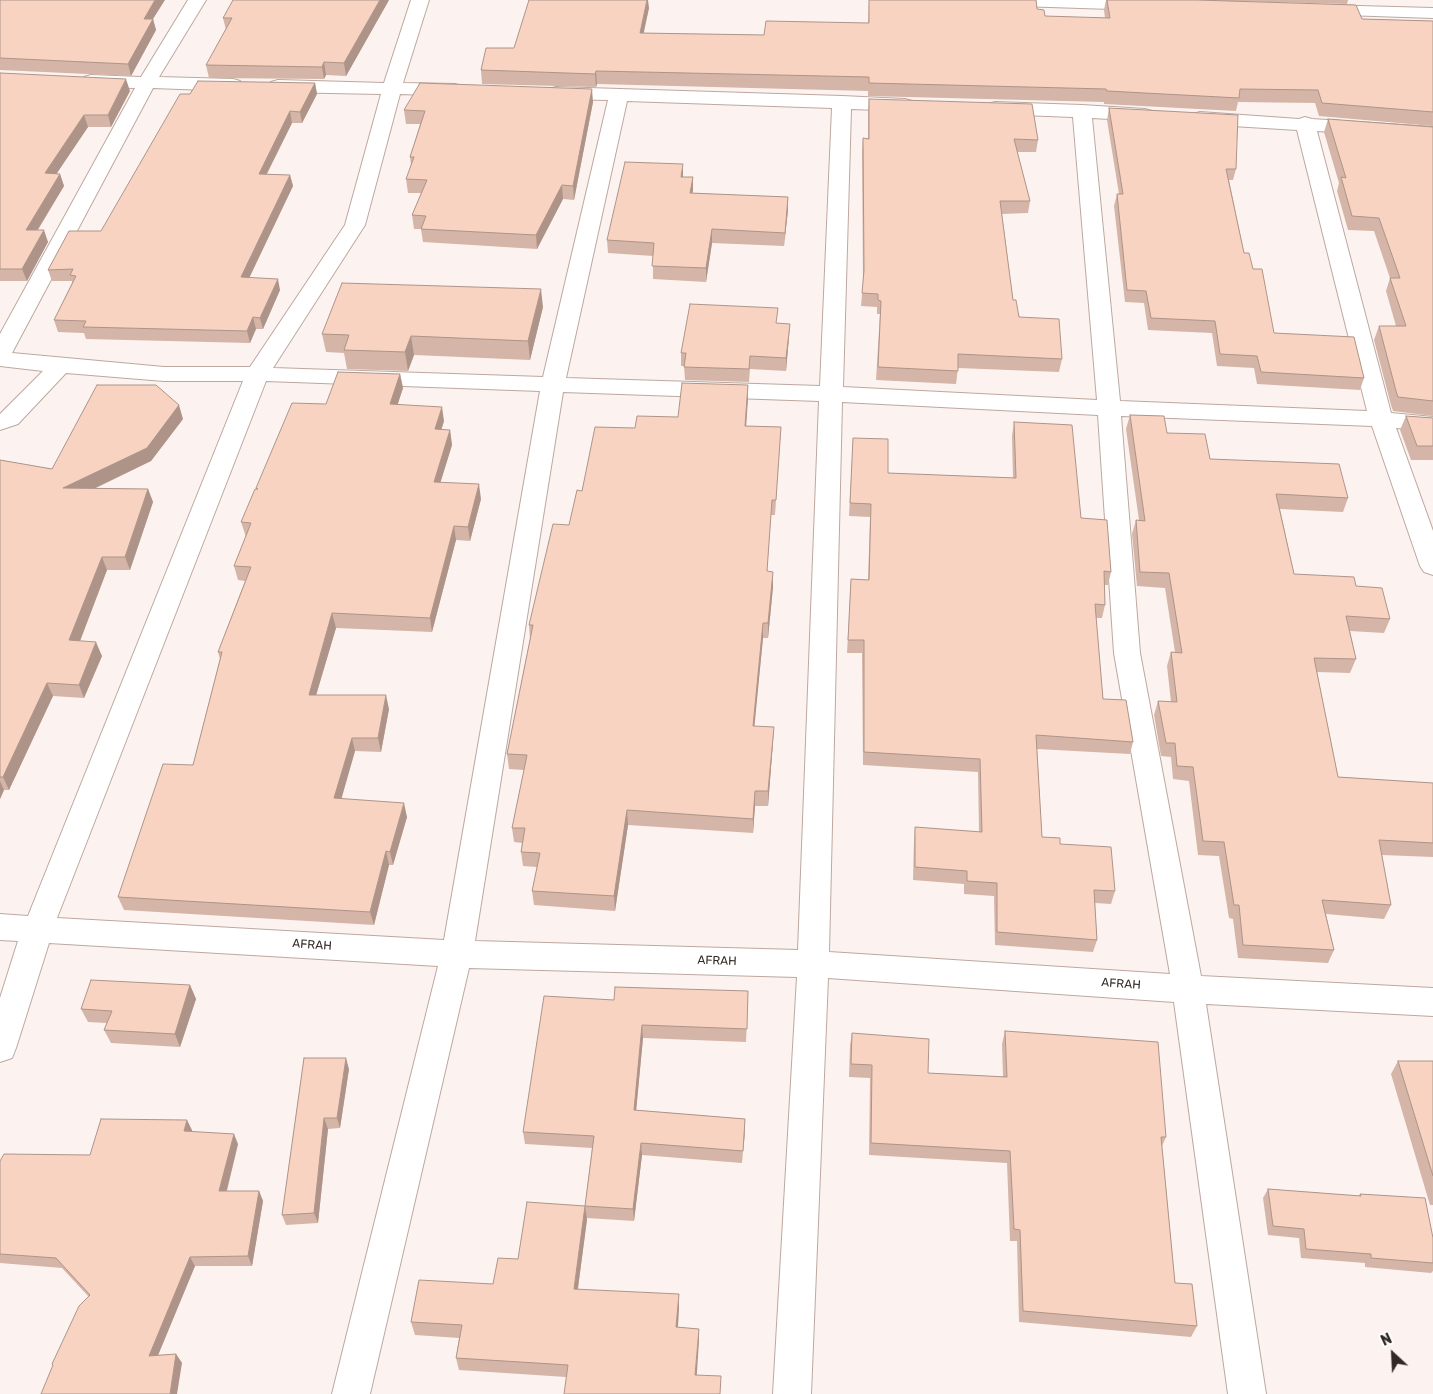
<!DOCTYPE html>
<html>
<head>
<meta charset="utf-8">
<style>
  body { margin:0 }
  #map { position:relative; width:1433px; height:1394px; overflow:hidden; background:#fcf3f0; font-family:Rubik,sans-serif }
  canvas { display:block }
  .north { position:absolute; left:1368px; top:1329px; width:50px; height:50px; -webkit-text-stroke:4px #fff; paint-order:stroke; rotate:335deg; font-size:14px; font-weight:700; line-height:20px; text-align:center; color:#312926 }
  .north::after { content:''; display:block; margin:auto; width:18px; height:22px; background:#312926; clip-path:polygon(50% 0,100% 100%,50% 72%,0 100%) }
</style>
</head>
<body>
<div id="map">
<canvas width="1433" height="1394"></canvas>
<div class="north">N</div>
</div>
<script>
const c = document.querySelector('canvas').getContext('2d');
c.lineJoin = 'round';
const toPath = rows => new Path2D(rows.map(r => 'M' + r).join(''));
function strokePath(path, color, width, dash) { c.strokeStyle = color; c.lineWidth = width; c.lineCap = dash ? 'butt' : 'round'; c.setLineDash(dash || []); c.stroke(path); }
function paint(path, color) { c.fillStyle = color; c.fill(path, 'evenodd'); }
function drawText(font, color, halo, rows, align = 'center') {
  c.font = font + ' Rubik,sans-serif'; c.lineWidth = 4; c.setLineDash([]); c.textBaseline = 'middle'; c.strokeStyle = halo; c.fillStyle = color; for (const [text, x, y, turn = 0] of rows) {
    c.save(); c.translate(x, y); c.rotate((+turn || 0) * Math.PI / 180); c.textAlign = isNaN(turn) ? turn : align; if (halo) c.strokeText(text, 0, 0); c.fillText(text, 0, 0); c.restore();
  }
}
const street = toPath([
  [188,0,206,0,159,77,233,79,240,81,242,85,240,89,233,91,153,88,12,353,164,367,250,367,345,225,381,94,278,92,271,90,269,86,271,82,278,80,384,83,411,0,429,0,403,83,455,84,462,86,464,90,462,94,455,96,400,94,365,225,273,368,543,377,608,100,556,99,549,97,547,93,549,89,556,87,842,96,905,99,912,101,914,105,912,109,905,111,851,109,843,387,1097,400,1073,117,995,114,988,112,986,108,988,104,995,102,1082,105,1145,109,1152,111,1155,115,1152,119,1145,121,1092,118,1120,401,1367,411,1297,130,1200,124,1193,122,1190,118,1193,114,1200,112,1299,119,1305,117,1312,119,1433,127,1433,139,1317,131,1391,413,1433,417,1433,431,1396,428,1433,531,1433,575,1424,572,1420,566,1372,426,1121,416,1140,653,1201,976,1433,988,1433,1016,1206,1004,1266,1394,1228,1394,1174,1002,828,978,811,1394,773,1394,797,977,469,968,370,1394,332,1394,438,966,49,943,16,1048,12,1058,0,1062,0,998,18,941,0,940,0,914,28,916,243,381,164,381,66,373,18,424,0,430,0,414,43,371,0,366,0,334,135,88,91,87,84,85,82,81,84,77,91,75,141,77,188,0],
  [627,101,832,108,820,386,566,378,627,101],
  [266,381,540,391,444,940,57,918,266,381],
  [563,392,819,401,798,950,475,941,563,392],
  [842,402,1098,415,1114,653,1170,974,829,952,842,402],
  [978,0,1144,0,1149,1,1152,5,1149,9,1143,10,987,5,981,4,978,0],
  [1321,5,1433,8,1433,18,1315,14,1312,10,1315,6,1321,5]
]);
strokePath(street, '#bda89f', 2);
paint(street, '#fff');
paint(toPath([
  [0,0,153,19,156,30,131,76,0,70],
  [389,0,346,76,326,75,324,79,209,78,206,65,226,30,223,18],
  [869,0,1036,0,1037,9,1045,16,1105,18,1104,10,1106,0,1348,0,1347,4,1229,1,1362,19,1433,21,1433,126,1319,116,1315,103,1238,102,1236,111,1104,104,1104,102,868,96,868,91,597,84,596,87,482,84,481,70,514,48,649,8,643,33,764,35,868,23],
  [0,73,130,91,111,127,88,127,56,174,60,174,64,186,38,230,48,242,27,281,0,281],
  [315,83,317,94,302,123,292,123,267,174,290,175,293,186,249,277,280,290,263,329,256,329,250,343,86,339,84,333,58,332,54,320,72,283,72,281,52,281,48,270,101,231],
  [869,99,1038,140,1036,152,1017,152,1030,201,1028,213,1002,214,1013,300,1019,317,1062,359,1059,372,958,368,956,384,876,380,880,314,877,314,877,307,861,306,863,282,862,151,863,138,868,138,868,111],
  [593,102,574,200,563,199,537,249,423,242,421,229,414,229,412,215,421,193,408,193,406,179,411,165,410,157,420,124,406,124,404,110],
  [1109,108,1236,169,1233,180,1229,180,1244,253,1253,269,1274,333,1364,378,1360,390,1257,384,1254,368,1217,366,1212,333,1148,330,1144,303,1125,302,1114,206,1117,194,1119,194,1107,120],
  [1328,119,1433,127,1433,416,1393,411,1391,405,1374,340,1379,326,1396,326,1386,291,1390,278,1374,231,1348,230,1337,191,1339,183,1324,132],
  [683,177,693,190,692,193,788,197,788,210,784,246,712,243,706,282,653,279,653,256,608,253,607,240],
  [543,307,530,360,414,355,408,371,347,369,344,353,326,352,322,334],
  [777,323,789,337,786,371,750,369,749,382,685,380,684,366,681,366,681,353],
  [400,374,403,388,397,405,444,421,441,430,450,430,452,445,440,483,481,499,470,541,456,540,432,632,336,628,316,695,389,709,381,752,355,751,341,798,407,817,393,865,389,865,374,925,124,910,118,897,193,765,220,659,218,652,245,581,238,580,234,566,246,537,241,522,256,489,256,488,326,404],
  [748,385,746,426,781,427,775,515,771,515,767,571,773,587,768,638,763,638,754,726,773,742,768,806,755,806,753,833,628,825,615,911,534,905,532,891,537,867,523,866,521,852,522,843,514,842,512,828,524,770,509,769,507,754,530,639,529,625,569,525,582,491,635,428,678,417],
  [1130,415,1167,433,1210,459,1348,498,1343,512,1280,509,1294,574,1356,586,1390,619,1384,633,1350,631,1356,659,1350,673,1317,672,1338,777,1433,783,1433,857,1382,855,1391,905,1384,919,1326,914,1334,950,1328,963,1238,958,1233,919,1229,918,1219,856,1198,855,1189,781,1173,779,1171,757,1161,756,1154,715,1158,701,1171,702,1167,666,1171,652,1175,652,1165,588,1137,586,1132,534,1136,520,1139,520,1126,429],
  [1406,416,1433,418,1433,462,1433,460,1411,460,1400,430],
  [183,419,151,461,96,488,148,489,153,502,130,570,107,570,80,641,102,656,84,698,53,696,9,790,4,790,0,799,0,460,52,469],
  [1014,422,1081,518,1111,572,1108,585,1104,585,1105,605,1102,618,1096,618,1103,699,1133,742,1130,754,1037,749,1042,837,1060,844,1115,891,1111,904,1095,903,1097,940,1093,952,995,945,994,896,964,894,964,884,913,880,914,840,915,827,979,832,978,772,863,765,862,653,847,653,851,579,868,580,870,517,849,516,853,438,888,473,1013,478,1012,436],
  [190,985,196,999,180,1047,111,1043,104,1030,107,1023,88,1022,81,1009],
  [748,991,746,1042,643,1038,636,1110,745,1119,742,1163,642,1155,634,1221,587,1218,578,1289,679,1307,678,1327,699,1329,699,1341,566,1377,459,1370,456,1358,459,1338,415,1335,411,1322,493,1284,518,1259,585,1206,592,1148,525,1144,523,1132,614,1000],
  [1005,1031,1166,1137,1162,1146,1175,1283,1197,1326,1191,1337,1019,1322,1017,1241,1010,1241,1007,1163,869,1155,870,1078,849,1077,850,1045,852,1033,928,1073,1003,1077,1002,1044],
  [304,1058,349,1069,340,1128,328,1129,318,1223,286,1225,282,1215],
  [1398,1061,1433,1061,1433,1205,1430,1205,1391,1074],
  [192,1130,192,1132,238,1144,227,1191,259,1191,263,1201,252,1266,195,1266,158,1355,176,1354,182,1363,53,1366,52,1364,89,1297,62,1268,0,1263,0,1161,90,1155],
  [1268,1189,1359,1196,1360,1194,1433,1238,1433,1271,1431,1273,1365,1267,1365,1263,1301,1258,1299,1238,1268,1235,1263,1198]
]), '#d5b5a7');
paint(toPath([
  [155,0,165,0,153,19,156,30,131,76,128,64,144,19],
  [380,0,389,0,346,76,344,63],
  [647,0,648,0,649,8,641,46,640,33],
  [324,62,326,75,324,79,322,67],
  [596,71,597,84,596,87,595,74],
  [126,79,130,91,111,127,108,115],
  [315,83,317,94,302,123,300,112],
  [592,89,593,102,574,200,573,186],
  [290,111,292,123,261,185,259,174],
  [84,115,88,127,49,185,45,173],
  [683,164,683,177,681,177],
  [60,174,64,186,30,242,26,230],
  [290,175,293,186,244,289,241,277],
  [693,177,693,190,690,206,690,193],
  [562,185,563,199,537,249,536,235],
  [788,197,788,210,784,246,785,233],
  [712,229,712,243,706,282,706,268],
  [44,230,48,242,27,281,22,269],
  [278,279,280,290,263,329,260,318],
  [541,289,543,307,530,360,528,341],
  [253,317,256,329,250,343,247,331],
  [790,324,789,337,786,371,786,358],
  [411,336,414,355,408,371,405,352],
  [400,374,403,388,393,419,390,404],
  [748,385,748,400,745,441,745,426],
  [179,405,183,419,151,461,68,501,63,488],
  [442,407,444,421,437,444,435,429],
  [450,430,452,445,436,497,434,482],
  [479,484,481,499,470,541,468,527],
  [148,489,153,502,130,570,125,557],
  [454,526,456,540,432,632,430,618],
  [102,557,107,570,75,654,69,640],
  [773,572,773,587,768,638,768,623],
  [332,613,336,628,312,709,309,695],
  [763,623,763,638,753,741,753,726],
  [96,642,102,656,84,698,79,685],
  [47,683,53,696,9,790,3,777],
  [386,695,389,709,381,752,378,738],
  [774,727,773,742,768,806,768,791],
  [352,738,355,751,338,811,334,798],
  [0,781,4,790,0,799],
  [755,791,755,806,753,833,753,819],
  [404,803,407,817,393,865,390,852],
  [627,810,628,825,615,911,614,896],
  [386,851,389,865,374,925,370,912],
  [190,985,196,999,180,1047,175,1034],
  [642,1025,643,1038,635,1123,634,1110],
  [346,1058,349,1069,340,1128,337,1118],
  [324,1118,328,1129,318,1223,314,1213],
  [745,1119,745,1132,742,1163,743,1151],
  [187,1120,192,1130,189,1142,184,1131],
  [234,1134,238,1144,224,1201,219,1191],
  [641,1143,642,1155,634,1221,633,1209],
  [259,1191,263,1201,252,1266,248,1256],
  [585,1206,587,1220,576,1302,574,1289],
  [190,1257,195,1266,154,1365,149,1356],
  [679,1294,679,1307,677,1340,676,1327],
  [699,1329,699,1341,696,1387,695,1375],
  [176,1354,182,1363,177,1394,170,1394]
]), '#ae9488');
const building = toPath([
  [0,0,155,0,144,19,153,19,128,64,0,58,0,0],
  [233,0,380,0,344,63,324,62,322,67,206,65,232,18,223,18,233,0],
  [529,0,647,0,640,33,764,35,766,21,869,23,869,0,1036,0,1037,9,1044,10,1045,16,1110,18,1107,0,1197,0,1356,5,1362,19,1433,21,1433,112,1322,103,1318,90,1240,89,1239,98,1107,91,1106,89,869,83,869,77,596,71,595,74,481,70,486,48,514,48,529,0],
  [0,73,126,79,108,115,84,115,45,173,60,174,26,230,44,230,22,269,0,269,0,73],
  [198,81,315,83,300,112,290,111,259,174,290,175,241,277,278,279,260,318,253,317,247,331,83,327,86,321,54,320,76,276,70,275,73,269,48,270,69,231,101,231,180,94,190,94,198,81],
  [420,83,592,89,573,186,562,185,536,235,421,229,426,216,412,215,427,180,406,179,414,157,410,157,425,111,404,110,420,83],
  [869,99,1032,104,1038,140,1014,139,1030,201,1000,201,1013,300,1016,300,1019,317,1059,319,1062,359,958,354,958,371,878,367,881,301,878,300,878,294,862,293,864,270,863,138,869,139,869,99],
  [1109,108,1238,115,1236,169,1226,169,1244,253,1249,253,1253,269,1262,269,1274,333,1354,337,1364,378,1261,372,1257,356,1220,354,1215,321,1151,318,1146,291,1127,290,1117,194,1123,194,1109,108],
  [1328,119,1433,127,1433,401,1398,397,1396,391,1379,326,1406,326,1390,278,1400,278,1379,218,1352,216,1341,177,1346,178,1328,119],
  [625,162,683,164,681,177,693,177,690,193,788,197,785,233,712,229,706,268,652,266,654,243,607,240,625,162],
  [342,283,541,289,528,341,411,336,405,352,344,350,349,335,322,334,342,283],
  [690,304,778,308,776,323,790,324,786,358,750,356,749,369,684,367,686,353,681,353,690,304],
  [338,372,400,374,390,404,442,407,435,429,450,430,434,482,479,484,468,527,454,526,430,618,332,613,309,695,386,695,378,738,352,738,334,798,404,803,390,852,386,851,370,912,118,897,163,764,193,765,222,652,218,652,251,567,234,566,251,523,241,522,255,489,258,489,256,488,292,403,326,404,338,372],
  [682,383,748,385,745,426,781,427,776,500,772,500,767,571,773,572,768,623,763,623,753,726,774,727,768,791,755,791,753,819,627,810,614,896,532,891,540,853,521,852,525,828,512,828,527,755,507,754,533,625,529,625,553,524,569,525,577,490,582,491,595,427,635,428,637,416,678,417,682,383],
  [97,385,156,385,179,405,147,448,63,488,148,489,125,557,102,557,69,640,96,642,79,685,47,683,3,777,0,777,0,460,52,469,97,385],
  [1130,415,1164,416,1167,433,1205,434,1210,459,1339,464,1348,498,1276,494,1294,574,1354,577,1356,586,1382,588,1390,619,1346,616,1356,659,1314,658,1338,777,1433,783,1433,843,1379,840,1391,905,1322,900,1334,950,1243,945,1239,905,1234,905,1224,842,1203,841,1193,767,1177,766,1175,743,1166,743,1158,701,1177,702,1171,652,1182,653,1169,573,1140,572,1136,520,1145,521,1130,415],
  [1406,416,1433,418,1433,446,1417,446,1406,416],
  [1014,422,1072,425,1081,518,1107,520,1111,572,1104,571,1105,605,1095,604,1103,699,1126,700,1133,742,1036,735,1042,837,1060,838,1060,844,1111,847,1115,891,1094,890,1097,940,997,932,997,883,967,881,967,871,915,867,915,827,982,832,980,759,864,752,864,640,848,640,851,579,869,580,871,504,850,503,853,438,888,439,888,473,1016,478,1014,422],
  [91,980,190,985,175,1034,104,1030,112,1011,81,1009,91,980],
  [615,987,748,991,747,1029,642,1025,634,1110,745,1119,743,1151,641,1143,633,1209,585,1206,594,1136,523,1132,544,996,614,1000,615,987],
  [1005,1031,1158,1042,1166,1137,1161,1137,1175,1283,1192,1284,1197,1326,1023,1311,1020,1230,1014,1229,1010,1151,871,1143,872,1065,851,1064,852,1033,929,1039,928,1073,1007,1077,1005,1031],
  [304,1058,346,1058,337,1118,324,1118,314,1213,282,1215,304,1058],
  [1398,1061,1433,1061,1433,1176,1398,1061],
  [101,1119,187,1120,184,1131,234,1134,219,1191,259,1191,248,1256,190,1257,149,1356,176,1354,170,1394,41,1394,53,1365,52,1364,79,1306,90,1295,56,1258,0,1254,0,1161,4,1154,90,1155,101,1119],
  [1268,1189,1361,1196,1360,1194,1425,1198,1433,1238,1433,1263,1371,1258,1371,1254,1306,1249,1304,1229,1273,1226,1268,1189],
  [527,1202,585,1206,574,1289,679,1294,676,1327,699,1329,695,1375,721,1376,720,1394,564,1394,568,1365,456,1358,462,1325,411,1322,419,1280,493,1284,498,1258,518,1259,527,1202]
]);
paint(building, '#f8d3c2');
strokePath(building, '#ae9488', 1);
drawText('12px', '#312926', '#fff', [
  ["AFRAH",312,945,4],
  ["AFRAH",717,961,2],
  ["AFRAH",1121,984,4]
]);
</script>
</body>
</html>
